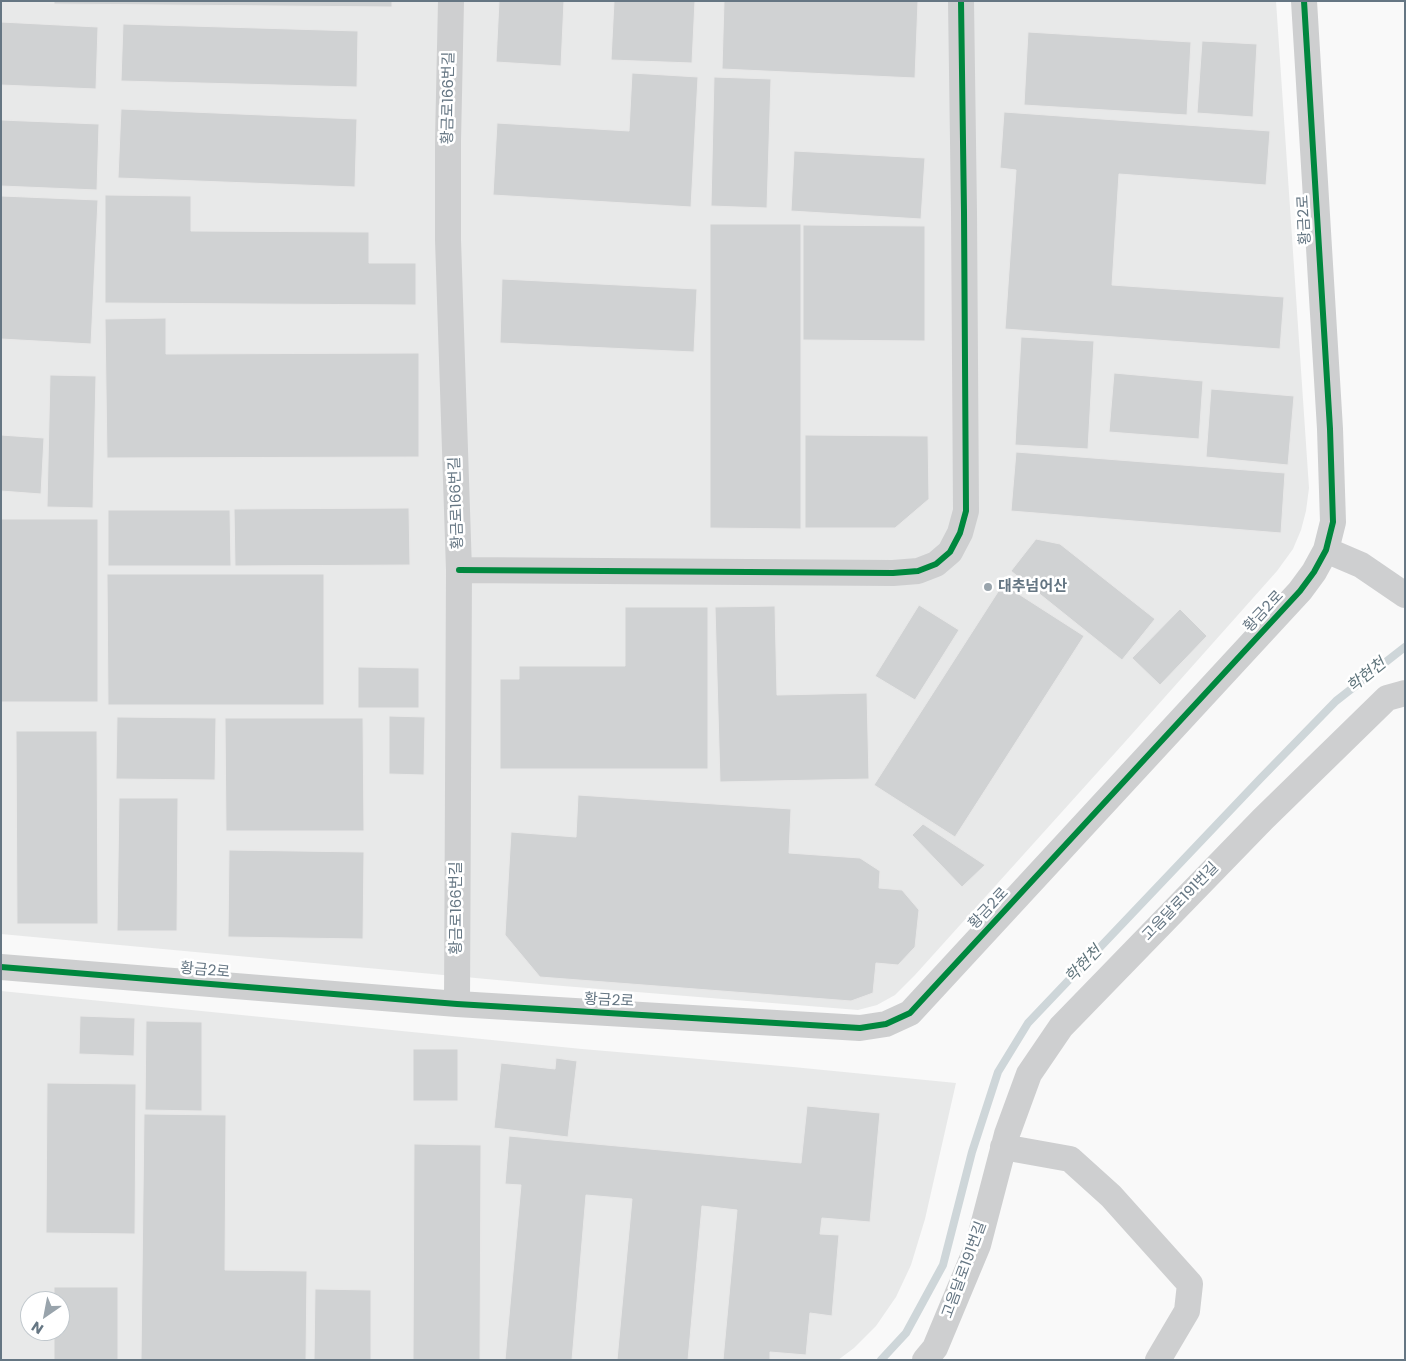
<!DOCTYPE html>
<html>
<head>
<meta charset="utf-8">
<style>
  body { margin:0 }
  #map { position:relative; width:1406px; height:1361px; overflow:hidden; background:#f9f9f9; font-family:Poppins,sans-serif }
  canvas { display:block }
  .frame { position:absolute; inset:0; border:2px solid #657683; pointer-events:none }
  .north { position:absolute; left:20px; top:1291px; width:50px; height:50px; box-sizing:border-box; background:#fff; border:1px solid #c1c8cd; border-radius:50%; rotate:213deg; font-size:14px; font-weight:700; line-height:20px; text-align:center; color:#657683 }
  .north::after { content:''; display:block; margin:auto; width:18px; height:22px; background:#99a4ac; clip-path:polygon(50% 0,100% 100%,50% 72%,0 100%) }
</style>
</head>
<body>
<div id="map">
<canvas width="1406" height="1361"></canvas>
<div class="frame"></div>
<div class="north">N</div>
</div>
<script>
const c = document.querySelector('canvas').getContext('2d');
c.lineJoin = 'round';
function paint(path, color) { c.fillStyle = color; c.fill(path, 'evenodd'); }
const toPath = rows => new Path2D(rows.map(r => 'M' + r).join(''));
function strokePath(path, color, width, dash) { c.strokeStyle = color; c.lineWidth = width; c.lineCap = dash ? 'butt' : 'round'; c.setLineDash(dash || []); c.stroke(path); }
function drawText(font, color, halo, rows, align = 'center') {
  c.font = font + ' Poppins,"Noto Sans KR",sans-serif'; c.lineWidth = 5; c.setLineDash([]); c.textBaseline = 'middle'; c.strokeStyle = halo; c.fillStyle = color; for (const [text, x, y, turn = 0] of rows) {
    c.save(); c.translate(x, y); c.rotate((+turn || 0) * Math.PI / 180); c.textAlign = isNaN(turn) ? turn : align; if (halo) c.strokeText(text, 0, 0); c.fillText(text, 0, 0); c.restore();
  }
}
paint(toPath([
  [1,1,1276,1,1309,488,1306,511,1301,530,1293,549,1277,571,1124,743,915,975,895,995,877,1005,858,1010,551,985,1,934],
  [1,991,582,1049,793,1067,956,1083,925,1219,911,1265,896,1297,876,1326,854,1348,838,1360,1,1360],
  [30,1301,60,1301,60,1331,30,1331]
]), '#e8e9e9');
strokePath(toPath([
  [881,1360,906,1333,943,1265,972,1152,998,1072,1028,1023,1260,779,1336,701,1405,647]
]), '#ced6d9', 8);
const building = toPath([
  [54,1,392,1,392,7,54,4,54,1],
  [499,1,564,1,561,66,496,62,499,1],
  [614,1,695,1,692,63,611,60,614,1],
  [724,1,918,1,915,78,722,69,724,1],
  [1,22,98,27,96,89,1,85,1,22],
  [123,24,358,31,357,87,121,81,123,24],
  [1028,32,1191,42,1187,115,1024,105,1028,32],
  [1202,41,1257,44,1253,117,1197,113,1202,41],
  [632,73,698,77,691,207,493,195,497,123,629,131,632,73],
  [714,77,771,79,767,208,711,206,714,77],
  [121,109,357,119,355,187,118,178,121,109],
  [1004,112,1270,131,1266,185,1119,174,1112,285,1284,297,1280,349,1005,329,1016,170,1000,168,1004,112],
  [1,120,99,124,97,190,1,186,1,120],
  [794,151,925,158,921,219,791,211,794,151],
  [105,195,191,196,191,231,369,232,369,263,416,263,416,305,105,303,105,195],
  [1,196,98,200,91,344,1,339,1,196],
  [710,224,801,224,801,529,710,528,710,224],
  [803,225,925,226,925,341,803,340,803,225],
  [502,279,697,289,694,352,500,343,502,279],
  [166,318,166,354,419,353,419,457,107,458,105,319,166,318],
  [1021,337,1094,341,1088,449,1015,445,1021,337],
  [1114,373,1203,381,1199,439,1109,432,1114,373],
  [50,375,96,376,93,508,47,507,50,375],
  [1211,389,1294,396,1288,465,1206,457,1211,389],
  [1,435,44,438,41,494,1,491,1,435],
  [805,435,928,436,929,499,895,528,805,528,805,435],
  [1016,452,1285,473,1281,533,1011,511,1016,452],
  [409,508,410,565,235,566,234,509,409,508],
  [108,510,230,510,231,566,108,566,108,510],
  [1,519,98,519,98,702,1,702,1,519],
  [1036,539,1060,544,1155,619,1122,660,1011,571,1036,539],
  [107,574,324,574,324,705,108,705,107,574],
  [1003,584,1084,636,955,837,874,785,1003,584],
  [919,605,959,630,915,700,875,676,919,605],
  [775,606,777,695,867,693,869,779,720,782,715,607,775,606],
  [625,607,708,607,708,769,500,769,500,679,519,679,519,666,625,666,625,607],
  [1180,609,1207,636,1160,685,1132,658,1180,609],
  [358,667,419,668,419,708,358,708,358,667],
  [389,716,425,717,424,775,389,774,389,716],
  [117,717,216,718,215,780,116,779,117,717],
  [225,718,363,718,364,831,226,831,225,718],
  [16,731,97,731,98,924,17,924,16,731],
  [578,795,791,809,789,853,860,858,880,871,879,888,902,890,919,910,915,947,898,965,876,963,873,993,851,1001,540,977,505,935,511,832,576,837,578,795],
  [119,798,178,798,177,931,117,931,119,798],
  [923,824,985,865,962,887,912,835,923,824],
  [229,850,364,852,363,939,228,937,229,850],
  [80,1016,135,1018,134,1056,79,1054,80,1016],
  [146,1021,202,1022,202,1111,145,1110,146,1021],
  [413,1049,458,1049,458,1101,413,1101,413,1049],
  [556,1058,577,1061,568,1137,494,1128,501,1063,555,1069,556,1058],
  [47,1083,136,1084,135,1234,46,1233,47,1083],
  [807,1106,880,1113,870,1222,822,1218,820,1234,839,1235,832,1316,810,1313,806,1355,770,1352,770,1360,723,1360,737,1210,702,1206,688,1360,617,1360,632,1199,586,1195,572,1360,505,1360,521,1185,505,1184,509,1136,801,1163,807,1106],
  [144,1114,226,1115,225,1270,307,1271,306,1360,141,1360,144,1114],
  [414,1144,481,1145,480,1360,413,1360,414,1144],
  [54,1287,118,1287,118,1360,54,1360,54,1331,60,1331,60,1301,54,1301,54,1287],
  [315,1289,371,1290,371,1360,314,1360,315,1289]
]);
paint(building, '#d0d2d3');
strokePath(building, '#e8e8e8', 1);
strokePath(toPath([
  [451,1,448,141,448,240,459,570,457,1004],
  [1326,550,1361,565,1405,595],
  [459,570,893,573,918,571,936,564,950,552,960,533,966,511,964,212,961,1],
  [1,967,457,1004,860,1028,886,1024,910,1013,1300,591,1314,572,1326,550,1333,522,1330,429,1304,1],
  [1003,1147,1070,1159,1111,1196,1190,1284,1187,1311,1158,1360],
  [925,1360,935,1348,978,1245,1007,1134,1029,1074,1061,1027,1263,819,1387,698,1405,693]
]), '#cecfd0', 26);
strokePath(toPath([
  [459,570,893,573,918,571,936,564,950,552,960,533,966,511,964,212,961,1],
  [1,967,457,1004,860,1028,886,1024,910,1013,1300,591,1314,572,1326,550,1333,522,1330,429,1304,1]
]), '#00873e', 6);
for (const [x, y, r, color] of [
  [988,587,5,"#99a4ac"]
]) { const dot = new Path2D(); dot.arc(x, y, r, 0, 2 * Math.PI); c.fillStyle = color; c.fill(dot); strokePath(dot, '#fff', 2); }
drawText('15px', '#657683', '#fff', [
  ["황금로166번길",449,98,-89],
  ["황금2로",1305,220,-93],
  ["황금로166번길",457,503,-92],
  ["황금2로",1264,612,-47],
  ["고음달로191번길",1181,902,-46],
  ["황금로166번길",457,908,-90],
  ["황금2로",989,909,-47],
  ["황금2로",205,971,5],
  ["황금2로",609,1001,3],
  ["고음달로191번길",965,1270,-70]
]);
drawText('bold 15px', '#657683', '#fff', [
  ["대추넘어산",998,587]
], 'left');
drawText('italic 16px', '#60757c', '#fff', [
  ["학현천",1367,676,-39],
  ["학현천",1084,965,-46]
]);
</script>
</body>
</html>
